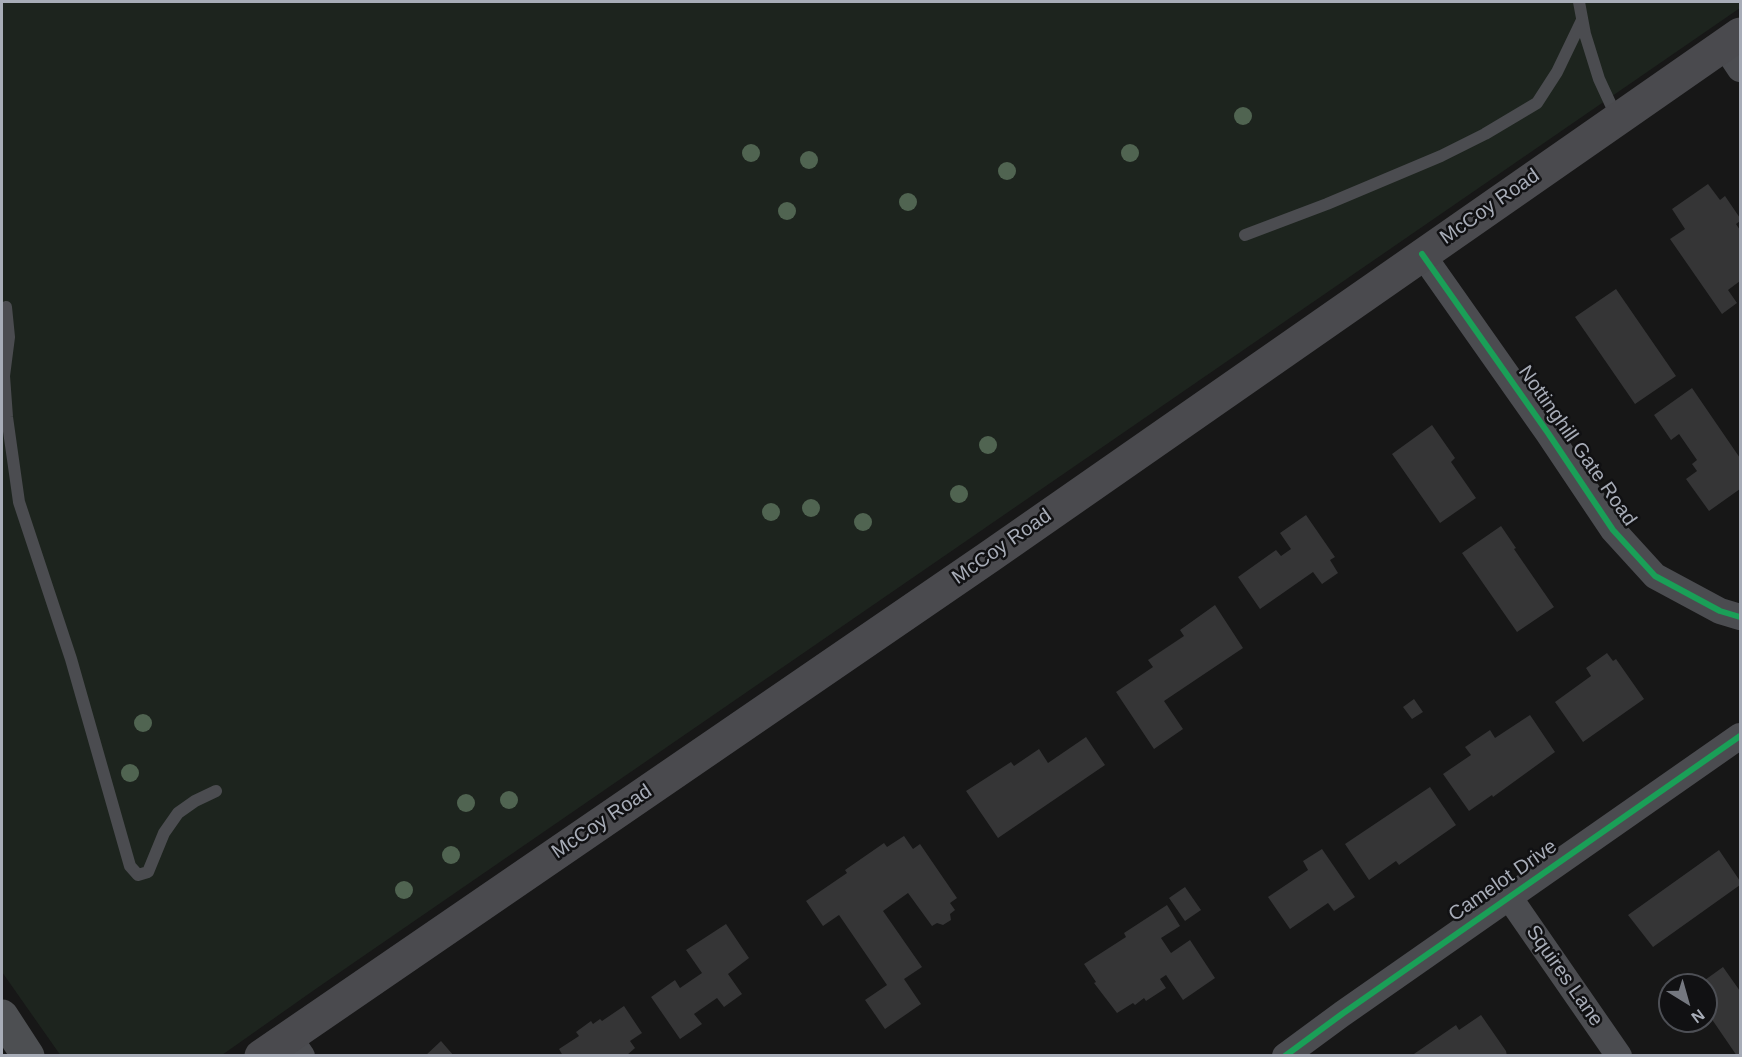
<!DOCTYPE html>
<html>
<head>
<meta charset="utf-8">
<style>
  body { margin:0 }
  #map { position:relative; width:1742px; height:1057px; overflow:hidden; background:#171717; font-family:Arial,sans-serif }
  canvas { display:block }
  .frame { position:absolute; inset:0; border:3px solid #a8adb8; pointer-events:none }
  .north { position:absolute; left:1658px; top:973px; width:60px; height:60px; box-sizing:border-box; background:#111113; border:2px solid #4d4f55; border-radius:50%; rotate:143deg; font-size:16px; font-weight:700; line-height:24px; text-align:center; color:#a8adb8 }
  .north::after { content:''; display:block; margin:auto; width:21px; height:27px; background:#757880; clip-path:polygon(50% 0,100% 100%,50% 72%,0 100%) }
</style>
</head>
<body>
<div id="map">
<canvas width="1742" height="1057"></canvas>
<div class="frame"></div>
<div class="north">N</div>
</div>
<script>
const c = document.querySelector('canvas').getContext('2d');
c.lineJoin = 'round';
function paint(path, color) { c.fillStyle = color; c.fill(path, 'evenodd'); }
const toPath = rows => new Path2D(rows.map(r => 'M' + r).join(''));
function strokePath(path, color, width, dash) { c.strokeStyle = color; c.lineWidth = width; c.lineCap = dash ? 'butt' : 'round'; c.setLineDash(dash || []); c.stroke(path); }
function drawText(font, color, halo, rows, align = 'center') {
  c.font = font + ' Arial,sans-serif'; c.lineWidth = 5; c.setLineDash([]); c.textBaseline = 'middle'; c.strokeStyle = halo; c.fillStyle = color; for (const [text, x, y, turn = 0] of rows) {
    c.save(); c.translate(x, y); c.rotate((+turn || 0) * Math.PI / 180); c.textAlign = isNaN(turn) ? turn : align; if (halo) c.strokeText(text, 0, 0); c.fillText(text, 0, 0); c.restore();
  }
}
paint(toPath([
  [2,2,1740,2,1740,8,317,988,222,1055,61,1056,2,972]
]), '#1d241e');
paint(toPath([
  [1708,184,1720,200,1725,196,1740,218,1740,221,1736,224,1740,230,1740,281,1728,290,1737,303,1722,314,1670,239,1685,229,1672,209],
  [1616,289,1676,376,1635,404,1575,317],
  [1692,388,1740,458,1740,489,1709,511,1686,479,1697,471,1692,464,1697,460,1679,434,1671,440,1654,415],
  [1432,425,1455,458,1451,462,1476,498,1440,523,1392,454],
  [1306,515,1335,557,1330,560,1338,573,1322,584,1313,572,1260,609,1238,577,1276,550,1281,556,1291,549,1280,533],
  [1501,526,1516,548,1514,549,1554,607,1517,632,1462,553],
  [1215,605,1243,648,1164,701,1183,729,1154,749,1116,692,1153,667,1148,660,1184,636,1180,630],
  [1607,653,1613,661,1616,659,1644,699,1583,742,1555,702,1591,676,1586,668],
  [1414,699,1423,712,1412,719,1403,707],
  [1530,715,1555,752,1493,797,1492,795,1469,811,1443,774,1471,755,1465,747,1490,730,1495,738],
  [1086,737,1105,765,998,838,966,791,1011,762,1014,766,1039,749,1048,763],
  [1430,787,1456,825,1399,865,1396,861,1369,880,1345,844],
  [904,836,913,849,920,844,957,898,950,903,955,910,950,914,951,920,943,925,937,923,932,926,908,893,883,911,922,967,904,979,921,1004,885,1029,865,1000,887,985,839,915,823,926,806,901,847,873,845,870,884,843,887,847],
  [1322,849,1355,897,1334,911,1328,903,1290,929,1268,897,1308,870,1303,861],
  [1719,850,1740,881,1740,885,1653,947,1628,915],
  [1185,887,1201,910,1185,921,1169,898],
  [1167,905,1180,926,1161,938,1171,953,1190,940,1215,978,1183,1000,1166,975,1160,979,1166,988,1146,1001,1144,998,1135,1005,1133,1003,1117,1013,1094,983,1096,982,1084,964,1126,937,1124,933],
  [726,924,749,958,728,974,742,994,724,1007,717,998,694,1014,702,1024,680,1039,651,997,675,980,680,988,702,973,686,950],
  [1723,967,1740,991,1740,1056,1737,1056,1711,1018,1706,1022,1706,985,1698,985],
  [624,1006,642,1033,630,1041,635,1048,626,1056,563,1056,559,1049,579,1036,576,1032,591,1021,593,1024,600,1019,602,1021],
  [1481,1015,1506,1051,1507,1056,1411,1056,1456,1025,1459,1030],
  [441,1041,454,1056,425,1056]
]), '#353536');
strokePath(toPath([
  [1579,2,1585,34,1599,79,1617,118],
  [1245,235,1327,204,1441,156,1485,134,1537,103,1557,72,1582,20],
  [6,307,9,337,4,376,7,417,19,502,71,659,130,866,138,875,148,872,164,833,178,813,195,801,216,791]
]), '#4b4c50', 12);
strokePath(toPath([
  [1724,45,1740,69],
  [1422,254,1548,433,1613,530,1655,576,1720,611,1740,617],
  [1509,897,1619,1056],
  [289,1037,302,1056],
  [1285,1056,1342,1014,1740,736]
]), '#4b4c50', 26);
strokePath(toPath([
  [261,1056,989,557,1740,34]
]), '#4a4a4e', 33);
strokePath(toPath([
  [2,1016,28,1056]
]), '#4d4f52', 33);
strokePath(toPath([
  [1422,254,1548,433,1613,530,1655,576,1720,611,1740,617],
  [1285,1056,1342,1014,1740,736]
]), '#1a9f57', 6);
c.fillStyle = '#506451';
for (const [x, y] of [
  [1243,116],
  [751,153],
  [1130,153],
  [809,160],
  [1007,171],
  [908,202],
  [787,211],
  [988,445],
  [959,494],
  [811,508],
  [771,512],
  [863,522],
  [143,723],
  [130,773],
  [509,800],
  [466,803],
  [451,855],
  [404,890]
]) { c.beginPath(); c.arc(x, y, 9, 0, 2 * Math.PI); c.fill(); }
drawText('20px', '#a8adb8', '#111113', [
  ["McCoy Road",1490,207,-35],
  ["Nottinghill Gate Road",1577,446,55],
  ["McCoy Road",1002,547,-35],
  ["McCoy Road",602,822,-34],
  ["Camelot Drive",1503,881,-35],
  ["Squires Lane",1564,976,55]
]);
</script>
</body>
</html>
